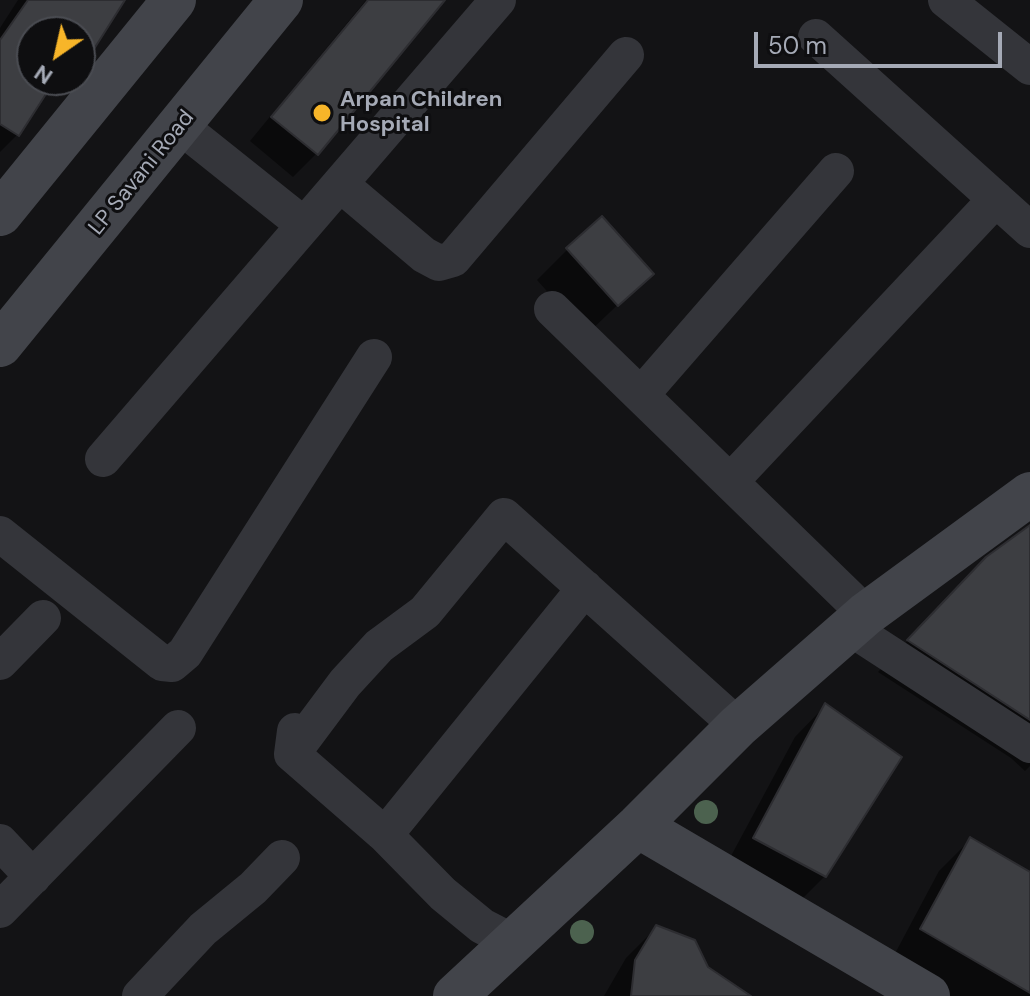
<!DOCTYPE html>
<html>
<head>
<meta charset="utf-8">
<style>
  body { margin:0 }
  #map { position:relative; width:1030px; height:996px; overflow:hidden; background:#131315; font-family:"DM Sans",sans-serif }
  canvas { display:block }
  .north { position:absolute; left:16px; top:16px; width:80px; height:80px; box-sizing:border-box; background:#0e0e10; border:2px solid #4a4c52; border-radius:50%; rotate:214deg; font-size:22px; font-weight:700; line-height:32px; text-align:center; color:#a5aab6 }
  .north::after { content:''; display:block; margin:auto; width:28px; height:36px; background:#f7b529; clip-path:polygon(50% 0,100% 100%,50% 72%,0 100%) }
  .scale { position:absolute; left:754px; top:32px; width:248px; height:36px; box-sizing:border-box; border:4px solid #a5aab6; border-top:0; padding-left:10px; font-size:24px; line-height:28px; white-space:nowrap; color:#a5aab6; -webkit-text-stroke:6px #0e0e10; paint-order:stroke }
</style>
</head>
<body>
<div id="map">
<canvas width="1030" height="996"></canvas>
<div class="north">N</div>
<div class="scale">50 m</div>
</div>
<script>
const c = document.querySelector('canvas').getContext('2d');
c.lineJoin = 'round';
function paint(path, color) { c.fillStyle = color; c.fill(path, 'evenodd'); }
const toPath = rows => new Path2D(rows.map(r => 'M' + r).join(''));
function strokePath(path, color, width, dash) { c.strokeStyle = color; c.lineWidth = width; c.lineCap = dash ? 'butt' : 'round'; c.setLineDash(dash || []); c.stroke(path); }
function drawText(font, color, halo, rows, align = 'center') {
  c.font = font + ' "DM Sans",sans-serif'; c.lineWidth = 6; c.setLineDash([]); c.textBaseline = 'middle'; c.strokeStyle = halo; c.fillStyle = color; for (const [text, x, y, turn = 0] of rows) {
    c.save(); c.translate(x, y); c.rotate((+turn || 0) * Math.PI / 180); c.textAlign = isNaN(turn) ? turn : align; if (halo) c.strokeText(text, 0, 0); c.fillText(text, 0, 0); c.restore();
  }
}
paint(toPath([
  [18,0,123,0,92,48,80,60,80,32,32,32,32,80,52,80,17,135,0,152,0,28],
  [366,0,443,0,316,154,293,177,250,141],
  [568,249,651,273,586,335,537,280],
  [1030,524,1030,766,1025,771,1011,758,878,672,955,591],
  [825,706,825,876,794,907,724,869,795,737],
  [970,840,1030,875,1030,996,951,996,891,961,939,871],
  [657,927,707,969,748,996,604,996,626,958]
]), '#0007');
const building = toPath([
  [28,0,125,0,94,49,80,40,80,32,32,32,32,80,55,80,19,136,0,124,0,40,28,0],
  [368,0,445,0,318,155,271,117,368,0],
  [602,216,654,274,618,306,566,248,602,216],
  [1030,525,1030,720,907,640,986,557,1030,525],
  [825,703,902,757,826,877,753,838,825,703],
  [970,837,1030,872,1030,993,920,929,970,837],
  [656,925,695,940,708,967,751,996,631,996,635,960,656,925]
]);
paint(building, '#3d3e42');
strokePath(building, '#2d2d31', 2);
strokePath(toPath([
  [946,0,1030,67],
  [816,37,1030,230],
  [180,126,304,225],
  [340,184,424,255,439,263,453,259,626,55],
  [552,309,866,614],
  [641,395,836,171],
  [103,459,498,0],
  [730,482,996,199],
  [0,534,162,663,172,664,185,653,374,357],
  [850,628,1030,745],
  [0,662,43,618],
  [295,731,292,754,385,835,443,894,482,926,513,942],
  [292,754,345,683,379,646,425,612,504,516,738,726],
  [385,835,585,588],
  [0,842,33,877],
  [0,910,178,728],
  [140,996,203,929,253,888,282,858]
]), '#34353a', 36);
strokePath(toPath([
  [0,214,174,0],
  [0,345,281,0],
  [638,826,928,996],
  [455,996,638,826,738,726,866,614,1030,494]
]), '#42444a', 44);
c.fillStyle = '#4c624f';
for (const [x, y] of [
  [706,812],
  [582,932]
]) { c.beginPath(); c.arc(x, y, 12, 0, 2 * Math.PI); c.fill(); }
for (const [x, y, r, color] of [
  [322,113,10,"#f7b529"]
]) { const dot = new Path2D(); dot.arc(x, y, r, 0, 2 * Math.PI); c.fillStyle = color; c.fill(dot); strokePath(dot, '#0e0e10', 3); }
drawText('bold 22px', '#a5aab6', '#0e0e10', [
  ["Arpan Children",340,100],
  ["Hospital",340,125]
], 'left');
drawText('22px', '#a5aab6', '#0e0e10', [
  ["LP Savani Road",142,173,-51]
]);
</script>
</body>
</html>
